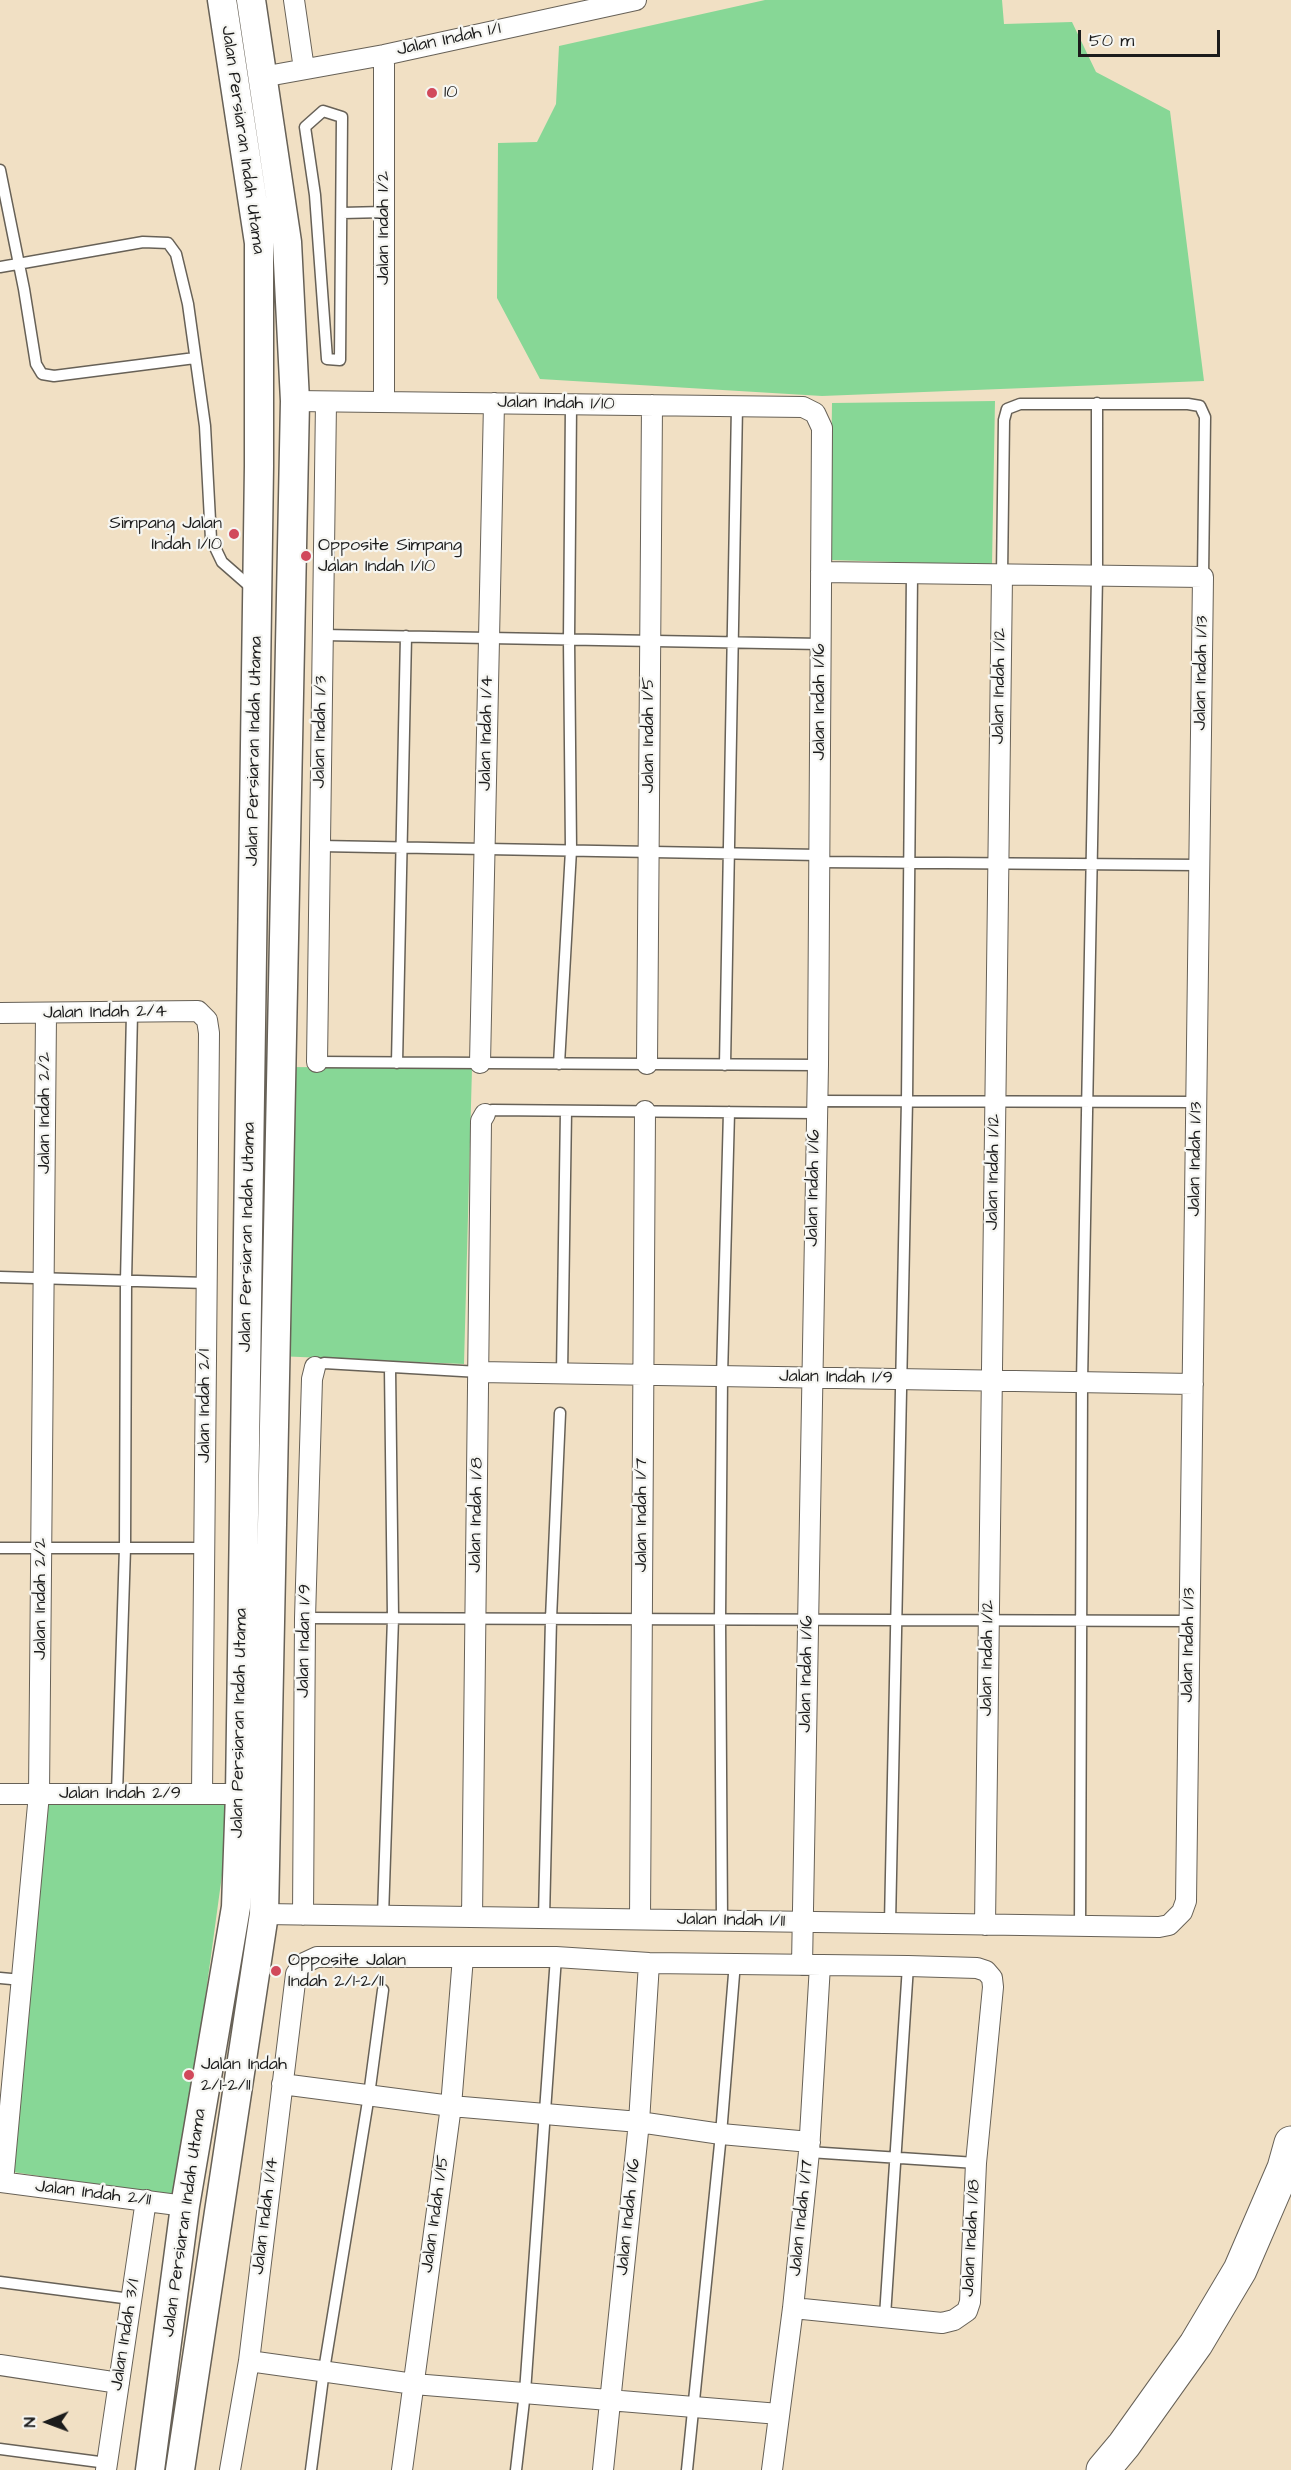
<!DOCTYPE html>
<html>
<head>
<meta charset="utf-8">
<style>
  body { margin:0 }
  #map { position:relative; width:1291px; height:2470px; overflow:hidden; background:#f1e0c4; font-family:"Architects Daughter",sans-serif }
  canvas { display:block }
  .north { position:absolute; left:18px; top:2392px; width:60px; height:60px; -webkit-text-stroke:4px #f6f6f2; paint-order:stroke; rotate:269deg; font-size:16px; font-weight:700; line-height:24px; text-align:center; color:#1c1c1c }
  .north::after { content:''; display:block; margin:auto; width:21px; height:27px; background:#1c1c1c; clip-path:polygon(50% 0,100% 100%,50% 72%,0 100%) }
  .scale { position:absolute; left:1078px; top:30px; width:142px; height:27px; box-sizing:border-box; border:3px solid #1c1c1c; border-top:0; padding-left:8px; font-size:18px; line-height:21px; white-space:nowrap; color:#1c1c1c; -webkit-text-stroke:4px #f6f6f2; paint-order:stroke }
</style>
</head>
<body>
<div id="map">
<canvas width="1291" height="2470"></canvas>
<div class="north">N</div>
<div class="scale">50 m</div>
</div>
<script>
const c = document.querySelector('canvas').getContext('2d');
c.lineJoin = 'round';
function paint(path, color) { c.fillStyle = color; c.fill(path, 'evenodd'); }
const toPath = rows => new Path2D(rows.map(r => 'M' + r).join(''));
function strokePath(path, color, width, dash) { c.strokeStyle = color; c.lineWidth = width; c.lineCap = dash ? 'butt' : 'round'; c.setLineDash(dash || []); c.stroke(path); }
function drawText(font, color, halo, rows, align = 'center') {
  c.font = font + ' "Architects Daughter",sans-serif'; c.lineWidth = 4.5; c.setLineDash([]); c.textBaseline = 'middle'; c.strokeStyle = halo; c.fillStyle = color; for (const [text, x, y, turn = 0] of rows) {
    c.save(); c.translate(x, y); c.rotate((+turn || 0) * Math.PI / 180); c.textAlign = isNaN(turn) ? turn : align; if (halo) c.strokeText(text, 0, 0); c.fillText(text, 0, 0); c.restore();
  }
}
paint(toPath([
  [765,0,1002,0,1004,24,1072,22,1096,72,1170,111,1204,381,822,396,540,379,497,298,498,143,537,142,556,104,559,46],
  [995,401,992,565,830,560,832,403],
  [280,1067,472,1068,464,1364,277,1356],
  [232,1802,178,2197,13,2172,47,1803]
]), '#87d796');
const service = toPath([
  [323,111,342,117,340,360,327,359,315,195,305,127,323,111],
  [0,170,24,289,36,364,42,374,54,376,195,358],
  [342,213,384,212],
  [0,267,143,242,168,243,176,254,188,304,205,426,211,539,222,562,254,590],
  [1002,575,1004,420,1007,409,1020,404,1188,404,1200,406,1205,417,1203,577],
  [323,635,821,644],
  [320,846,819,855],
  [819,862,1199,865],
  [317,1062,818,1065],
  [397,1063,406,636],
  [559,1064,571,850,569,639,571,405],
  [725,1065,737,406],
  [816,1101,1196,1102],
  [485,1114,492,1110,816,1113],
  [0,1277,206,1283],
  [315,1367,324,1363,479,1372],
  [562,1373,566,1111],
  [0,1548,204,1548],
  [305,1618,1190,1621],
  [117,1793,125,1548,126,1281,132,1013],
  [383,1916,393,1618,390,1368],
  [544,1918,551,1619,560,1413],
  [722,1921,720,1619,722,1376,729,1112],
  [890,1923,907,1100,912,574],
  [1080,1926,1082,1382,1097,576,1097,403],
  [0,1978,22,1980],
  [809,2152,976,2163],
  [0,2282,131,2299],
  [885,2316,908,1966],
  [0,2449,107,2463],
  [311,2470,324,2370,369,2095,383,1990],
  [516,2470,525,2392,556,1957],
  [687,2470,721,2134,735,1962]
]);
const minor = toPath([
  [294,0,304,69],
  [262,77,384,55,636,0],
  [295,401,803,407,815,413,822,428,818,1065,802,1965],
  [384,402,384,55],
  [0,1013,198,1011,207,1020,209,1033,202,1793],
  [317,1062,326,402],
  [480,1063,494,403],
  [647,1064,652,405],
  [479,1372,1193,1384],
  [0,1794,240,1794],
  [264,1914,1159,1927,1169,1925,1182,1912,1186,1901,1203,577,821,572],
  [303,1915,305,1618,312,1379,315,1367],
  [472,1917,481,1121,485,1114],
  [640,1919,645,1111],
  [985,1925,1002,575],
  [282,2084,451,2106,639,2122,721,2134,810,2142],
  [0,2182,185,2206],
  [3,2182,39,1794,46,1014],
  [249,2361,414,2384,779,2414],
  [0,2365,119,2383],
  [106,2470,146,2200],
  [230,2470,249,2361,296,1974,304,1963,317,1957,556,1957,649,1963,908,1966,977,1968,986,1971,992,1978,993,1987,976,2163,970,2302,967,2311,954,2320,942,2323,793,2308],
  [402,2470,451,2106,463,1957],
  [603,2470,639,2122,649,1963],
  [772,2470,793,2308,809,2152,820,1965]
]);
const secondary = toPath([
  [150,2470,185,2206,236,1907,240,1794,259,466,259,243,222,0],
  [180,2470,264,1914,295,401,287,242,251,0]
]);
const motorway = toPath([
  [1103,2470,1124,2445,1196,2344,1240,2270,1284,2168,1291,2143]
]);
strokePath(service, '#676157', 13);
strokePath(minor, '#676157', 22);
strokePath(secondary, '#676157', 31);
strokePath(motorway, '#676157', 35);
strokePath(service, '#fff', 10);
strokePath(minor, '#fff', 20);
strokePath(secondary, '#fff', 28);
strokePath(motorway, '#fff', 33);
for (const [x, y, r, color] of [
  [432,93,6,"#d1495b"],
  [234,534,6,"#d1495b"],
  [306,556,6,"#d1495b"],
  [276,1971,6,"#d1495b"],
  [189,2075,6,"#d1495b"]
]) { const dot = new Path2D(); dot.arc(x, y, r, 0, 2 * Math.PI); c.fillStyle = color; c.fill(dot); strokePath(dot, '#f6f6f2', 2); }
drawText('18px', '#1c1c1c', '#f6f6f2', [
  ["Jalan Indah 1/1",449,40,-12],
  ["Jalan Persiaran Indah Utama",242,140,82],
  ["Jalan Indah 1/2",384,228,-90],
  ["Jalan Indah 1/10",556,404,1],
  ["Jalan Indah 1/13",1202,673,-89],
  ["Jalan Indah 1/12",1000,686,-89],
  ["Jalan Indah 1/16",820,702,-90],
  ["Jalan Indah 1/3",321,732,-89],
  ["Jalan Indah 1/4",487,733,-89],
  ["Jalan Indah 1/5",649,735,-90],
  ["Jalan Persiaran Indah Utama",255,751,-89],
  ["Jalan Indah 2/4",105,1013,-1],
  ["Jalan Indah 2/2",45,1113,-90],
  ["Jalan Indah 1/13",1196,1159,-89],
  ["Jalan Indah 1/12",994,1172,-89],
  ["Jalan Indah 1/16",814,1188,-89],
  ["Jalan Persiaran Indah Utama",248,1237,-89],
  ["Jalan Indah 1/9",836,1378,1],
  ["Jalan Indah 2/1",205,1406,-90],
  ["Jalan Indah 1/8",477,1515,-89],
  ["Jalan Indah 1/7",642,1515,-90],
  ["Jalan Indah 2/2",41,1599,-90],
  ["Jalan Indan 1/9",305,1641,-89],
  ["Jalan Indah 1/13",1189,1645,-89],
  ["Jalan Indah 1/12",988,1658,-89],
  ["Jalan Indah 1/16",807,1674,-89],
  ["Jalan Persiaran Indah Utama",240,1723,-89],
  ["Jalan Indah 2/9",120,1794],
  ["Jalan Indah 1/11",731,1921,1],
  ["Jalan Indah 2/11",93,2194,7],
  ["Jalan Indah 1/15",436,2214,-82],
  ["Jalan Indah 1/14",266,2216,-83],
  ["Jalan Indah 1/16",629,2217,-84],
  ["Jalan Indah 1/17",802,2218,-84],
  ["Jalan Persiaran Indah Utama",185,2223,-82],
  ["Jalan Indah 1/18",972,2238,-87],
  ["Jalan Indah 3/1",126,2335,-81]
]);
drawText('18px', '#1c1c1c', '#f6f6f2', [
  ["10",444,93],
  ["Simpang Jalan",222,524,"right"],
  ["Indah 1/10",222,545,"right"],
  ["Opposite Simpang",318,546],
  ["Jalan Indah 1/10",318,567],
  ["Opposite Jalan",288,1961],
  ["Indah 2/1-2/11",288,1982],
  ["Jalan Indah",201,2065],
  ["2/1-2/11",201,2086]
], 'left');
</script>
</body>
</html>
